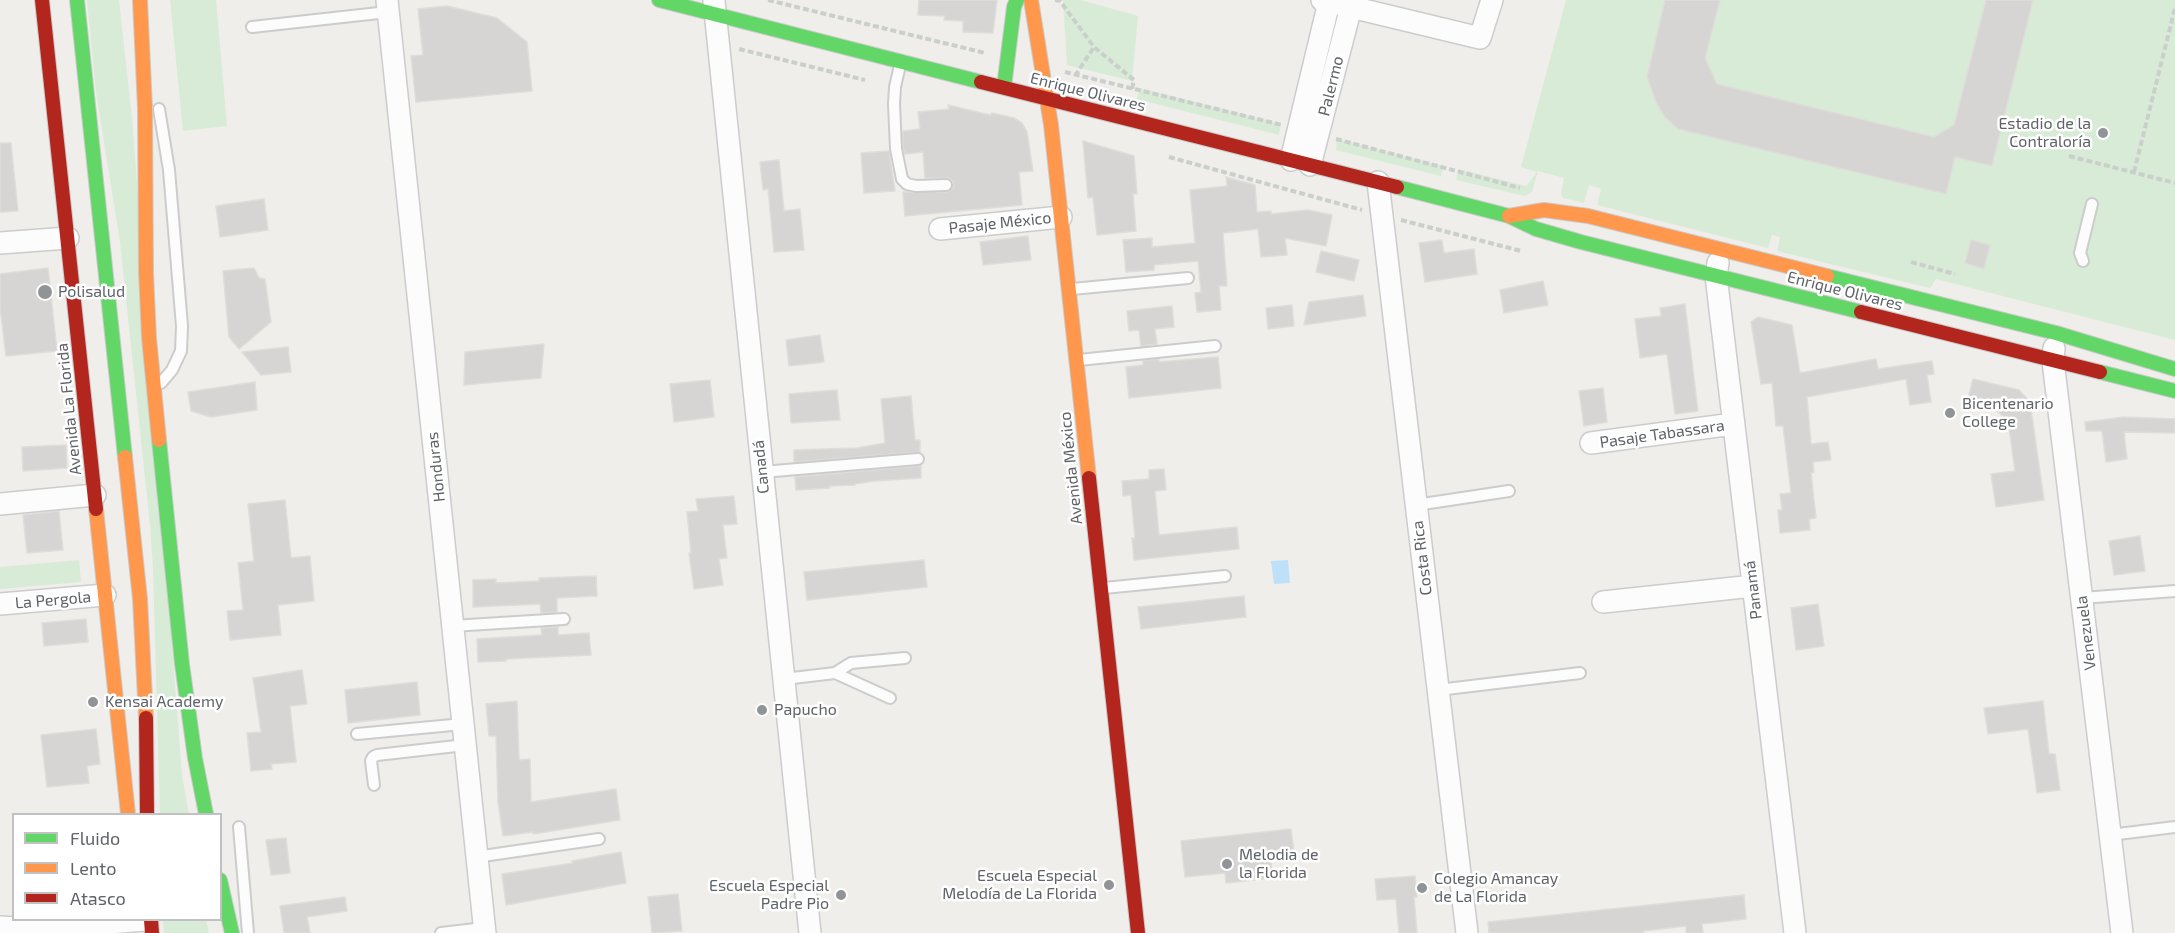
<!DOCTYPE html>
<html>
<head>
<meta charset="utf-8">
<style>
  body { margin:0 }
  #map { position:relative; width:2175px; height:933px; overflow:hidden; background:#efeeea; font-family:"Exo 2",sans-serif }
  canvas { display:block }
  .legend { position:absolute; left:12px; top:813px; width:210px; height:108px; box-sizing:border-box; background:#fff; border:2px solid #bfc1c3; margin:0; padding:8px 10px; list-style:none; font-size:18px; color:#5f6368 }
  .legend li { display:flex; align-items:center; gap:12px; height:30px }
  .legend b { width:30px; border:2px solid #bfc1c3 }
</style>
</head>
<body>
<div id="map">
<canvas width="2175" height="933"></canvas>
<ul class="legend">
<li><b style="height:8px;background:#63d668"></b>Fluido</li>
<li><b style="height:8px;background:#ff974d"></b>Lento</li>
<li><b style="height:8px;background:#b3261e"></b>Atasco</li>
</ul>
</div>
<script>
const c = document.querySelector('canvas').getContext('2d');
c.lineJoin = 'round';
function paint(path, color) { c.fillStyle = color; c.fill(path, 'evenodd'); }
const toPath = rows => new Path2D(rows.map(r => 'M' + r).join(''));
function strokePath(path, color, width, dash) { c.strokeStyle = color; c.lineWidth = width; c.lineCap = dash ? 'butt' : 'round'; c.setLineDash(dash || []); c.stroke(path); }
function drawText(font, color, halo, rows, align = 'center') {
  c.font = font + ' "Exo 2",sans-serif'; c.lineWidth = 5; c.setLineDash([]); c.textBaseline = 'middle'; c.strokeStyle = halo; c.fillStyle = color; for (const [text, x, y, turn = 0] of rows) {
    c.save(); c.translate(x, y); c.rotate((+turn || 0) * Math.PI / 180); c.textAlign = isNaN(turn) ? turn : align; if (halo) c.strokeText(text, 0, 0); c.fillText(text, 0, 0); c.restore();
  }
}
paint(toPath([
  [87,0,119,0,132,118,182,776,189,814,160,814,153,568,150,525,120,242,96,92],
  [170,0,216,0,227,126,183,131],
  [1063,0,1081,0,1138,16,1132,81,1067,65],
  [1566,0,2175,0,2175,340,1936,279,1930,288,1777,251,1780,237,1772,235,1768,248,1597,205,1601,189,1589,185,1584,203,1563,198,1561,195,1564,178,1538,171,1532,192,1525,196,1456,180,1459,169,1526,186,1537,172,1521,167],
  [1140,88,1281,124,1279,135,1137,99],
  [1337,139,1443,166,1441,176,1336,150],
  [79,560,81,582,0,589,0,567],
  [163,920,206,920,209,933,164,933]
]), '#d8ebd6');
paint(toPath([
  [1288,560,1290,583,1274,584,1271,561]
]), '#bfe0f9');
const building = toPath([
  [919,0,997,0,993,33,963,32,963,21,944,20,945,16,918,15,919,0],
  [1665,0,1720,0,1705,58,1717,84,1934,137,1954,125,1986,0,2033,0,1992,166,1955,157,1946,194,1678,129,1665,117,1656,102,1647,77,1665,0],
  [447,6,497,18,527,42,532,91,416,102,411,56,423,55,418,9,447,6],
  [948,105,990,115,992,113,1014,118,1022,123,1027,132,1033,171,1019,172,1022,205,905,216,903,192,946,192,953,188,953,182,949,178,925,178,923,152,905,154,903,148,903,131,920,129,918,112,949,109,948,105],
  [1083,141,1134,156,1137,194,1133,194,1136,231,1097,235,1093,197,1088,198,1083,141],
  [0,143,11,143,18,211,0,212,0,143],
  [889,151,895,191,864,193,861,153,889,151],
  [779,160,784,211,800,209,804,250,774,252,768,189,763,190,760,162,779,160],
  [1226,177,1255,185,1257,212,1271,211,1271,214,1308,210,1332,215,1326,246,1285,238,1287,255,1261,257,1258,229,1223,233,1227,286,1219,286,1221,310,1197,312,1195,293,1201,292,1198,261,1154,265,1154,270,1126,272,1123,240,1152,238,1152,247,1195,243,1190,190,1227,186,1226,177],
  [264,199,268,230,220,237,216,206,264,199],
  [1028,236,1031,260,983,265,980,242,1028,236],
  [1442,240,1444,253,1474,249,1477,274,1425,282,1419,243,1442,240],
  [1971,240,1990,245,1984,269,1965,263,1971,240],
  [1321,251,1359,260,1354,281,1316,272,1321,251],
  [48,268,57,351,6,356,0,308,0,274,48,268],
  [254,268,259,278,265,279,271,322,239,349,229,337,223,271,254,268],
  [1543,281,1548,305,1504,313,1500,290,1543,281],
  [1363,295,1366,316,1304,325,1309,302,1363,295],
  [1685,304,1698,411,1675,414,1667,354,1640,358,1635,319,1661,316,1660,308,1685,304],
  [1292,305,1294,326,1268,329,1266,308,1292,305],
  [1172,306,1174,327,1155,329,1157,344,1141,346,1139,330,1129,331,1127,311,1172,306],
  [1758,317,1792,325,1800,373,1876,359,1878,369,1932,361,1934,374,1927,375,1931,402,1910,405,1906,379,1807,397,1811,444,1828,442,1831,460,1813,462,1814,472,1811,473,1816,518,1809,519,1810,530,1780,533,1778,510,1782,510,1780,494,1791,493,1783,426,1776,426,1772,383,1761,384,1751,322,1758,317],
  [820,335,824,362,789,366,786,340,820,335],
  [544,344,541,378,464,385,465,352,544,344],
  [288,347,291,372,261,375,242,352,288,347],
  [1218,357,1221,388,1129,398,1126,367,1143,365,1143,361,1159,359,1159,362,1218,357],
  [1973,379,2019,390,2030,402,2044,500,1996,507,1991,474,2015,471,2009,428,2005,418,1997,411,1967,403,1973,379],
  [710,380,714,417,674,422,670,384,710,380],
  [255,382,257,410,211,417,191,411,188,392,255,382],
  [1603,388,1607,422,1584,426,1579,391,1603,388],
  [837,390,840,420,791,423,789,394,837,390],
  [911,396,915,440,920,440,920,452,794,462,794,450,857,448,885,443,881,399,911,396],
  [2124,417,2175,419,2175,433,2124,432,2127,459,2106,462,2102,431,2086,431,2085,422,2124,417],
  [66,445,67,468,23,471,22,447,66,445],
  [921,466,921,478,874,481,855,484,855,485,829,486,830,488,796,490,795,477,921,466],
  [1164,469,1166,490,1155,491,1159,535,1237,527,1239,549,1134,560,1132,538,1135,538,1131,495,1123,496,1122,481,1149,479,1149,470,1164,469],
  [734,496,737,524,723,525,727,558,719,559,723,585,694,589,689,553,691,553,687,512,698,511,696,499,734,496],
  [285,500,291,558,310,556,314,601,278,605,281,635,230,640,227,611,243,610,238,563,254,561,248,504,285,500],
  [59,511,63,550,27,553,23,515,59,511],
  [2140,536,2145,571,2114,575,2109,541,2140,536],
  [924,560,927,587,807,600,804,572,924,560],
  [596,576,597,596,557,598,557,612,541,613,540,604,473,607,473,580,496,579,496,583,539,581,539,578,596,576],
  [1244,596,1246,617,1141,629,1138,607,1244,596],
  [1818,604,1824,646,1796,650,1791,608,1818,604],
  [86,619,88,642,44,646,42,623,86,619],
  [558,627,558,635,589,633,591,655,506,659,506,661,478,662,477,639,542,635,541,628,558,627],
  [302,670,307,704,290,706,296,762,271,764,272,769,251,771,247,733,261,732,253,678,302,670],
  [417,682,420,715,348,723,345,690,417,682],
  [517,701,519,760,530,759,531,802,616,789,620,820,533,834,533,832,503,836,498,802,496,736,489,736,486,704,517,701],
  [2043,701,2049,754,2055,754,2060,790,2037,793,2028,729,1988,734,1984,708,2043,701],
  [96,729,100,764,87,766,89,783,47,787,41,735,96,729],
  [1291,829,1294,853,1270,855,1273,878,1226,883,1225,873,1185,877,1181,841,1291,829],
  [286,838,290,873,271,875,266,840,286,838],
  [621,852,626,883,506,905,502,874,573,863,572,861,621,852],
  [1415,876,1417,897,1414,897,1417,933,1399,933,1396,899,1377,900,1375,879,1415,876],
  [678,894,682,931,652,933,648,897,678,894],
  [1744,895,1746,919,1702,924,1703,933,1686,933,1686,926,1643,931,1644,933,1489,933,1488,922,1744,895],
  [345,897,347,911,307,917,310,933,284,933,280,906,345,897]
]);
paint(building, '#d6d5d3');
strokePath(building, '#deddd9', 1.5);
const lane = toPath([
  [252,27,388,12],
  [900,65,895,87,894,104,896,149,902,179,907,184,916,186,946,185],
  [159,109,169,170,182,326,181,351,172,370,161,383],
  [2083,261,2080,253,2092,204],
  [1072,289,1188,278],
  [1079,360,1215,346],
  [762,472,918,459],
  [1416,505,1509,491],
  [1104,588,1225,576],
  [2082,598,2175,591],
  [452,626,564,619],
  [835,673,890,698],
  [784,679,835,673,851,663,905,658],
  [1438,690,1580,673],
  [357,734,463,724],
  [374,785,371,761,373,757,377,755,465,745],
  [239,827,248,933],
  [2110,835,2175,827],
  [476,857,599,839],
  [441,933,484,928]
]);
const street = toPath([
  [387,0,485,933],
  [1322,0,1480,38,1492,0],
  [714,1,810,933],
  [1291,160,1329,2],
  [1310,165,1351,7],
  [1378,182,1467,933],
  [940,229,1061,217],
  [0,243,68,238],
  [1718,263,1716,276,1795,933],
  [2054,348,2053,361,2122,933],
  [1591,443,1733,424],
  [0,504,95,495],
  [1603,602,1753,586],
  [0,604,105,595],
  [0,927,35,929,145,920]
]);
const fast = toPath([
  [77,0,125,457],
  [659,0,981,82],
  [1004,87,1014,7,1017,0],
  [1397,187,1509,216,1536,229,1581,242,1861,312],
  [1827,276,2056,333,2175,369],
  [2100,372,2175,391],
  [159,440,182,664,195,758,206,814],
  [220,880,232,933]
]);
const slow = toPath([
  [140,0,145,108,146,273,149,338,159,440],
  [1031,0,1051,125,1089,478],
  [1509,216,1544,210,1588,216,1827,276],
  [125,457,140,599,146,718],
  [96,509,128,814]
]);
const jam = toPath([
  [42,0,96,509],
  [981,82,1397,187],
  [1861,312,2100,372],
  [1089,478,1138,933],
  [146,718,147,814],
  [151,920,152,933]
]);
strokePath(lane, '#cbcccc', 14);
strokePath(street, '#cbcccc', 24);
strokePath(fast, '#cacacb', 16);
strokePath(slow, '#cacacb', 16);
strokePath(jam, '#cacacb', 16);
strokePath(toPath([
  [768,0,985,53],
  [1055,0,1060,1,1094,47,1134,80,1132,89],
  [739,49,865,80],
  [1065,72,1282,125],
  [1075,76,1094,47],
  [1336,139,1520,188],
  [2069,156,2175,183],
  [1169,157,1362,210],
  [2134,172,2175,8],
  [1401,220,1521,251],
  [1911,262,1955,274]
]), '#cacfcc', 4, [6, 3]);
strokePath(lane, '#fdfcfc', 10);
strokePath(street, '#fdfcfc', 21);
strokePath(fast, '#63d668', 14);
strokePath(slow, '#ff974d', 14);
strokePath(jam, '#b3261e', 14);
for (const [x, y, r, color] of [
  [2103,133,6,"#919496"],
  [45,292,8,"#919496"],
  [1950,413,6,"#919496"],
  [93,702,6,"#919496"],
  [762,710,6,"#919496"],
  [1227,864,6,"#919496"],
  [1109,885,6,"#919496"],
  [1422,888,6,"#919496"],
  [841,895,6,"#919496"]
]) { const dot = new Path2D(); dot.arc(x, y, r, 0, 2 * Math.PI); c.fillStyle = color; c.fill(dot); strokePath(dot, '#fff', 2); }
drawText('16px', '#5f6368', '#fff', [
  ["Palermo",1331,86,-76],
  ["Enrique Olivares",1088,92,14],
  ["Pasaje México",1000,223,-6],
  ["Enrique Olivares",1845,291,14],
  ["Avenida La Florida",69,409,-96],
  ["Pasaje Tabassara",1662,434,-8],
  ["Honduras",436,467,-96],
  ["Canadá",761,467,-96],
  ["Avenida México",1071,468,-96],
  ["Costa Rica",1422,558,-97],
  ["Panamá",1753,590,-97],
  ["La Pergola",53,600,-5],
  ["Venezuela",2086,633,-97]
]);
drawText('16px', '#5f6368', '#fff', [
  ["Estadio de la",2091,124,"right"],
  ["Contraloría",2091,142,"right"],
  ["Polisalud",58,292],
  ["Bicentenario",1962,404],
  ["College",1962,422],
  ["Kensai Academy",105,702],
  ["Papucho",774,710],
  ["Melodia de",1239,855],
  ["la Florida",1239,873],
  ["Escuela Especial",1097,876,"right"],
  ["Melodía de La Florida",1097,894,"right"],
  ["Colegio Amancay",1434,879],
  ["de La Florida",1434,897],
  ["Escuela Especial",829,886,"right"],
  ["Padre Pio",829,904,"right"]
], 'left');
</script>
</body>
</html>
